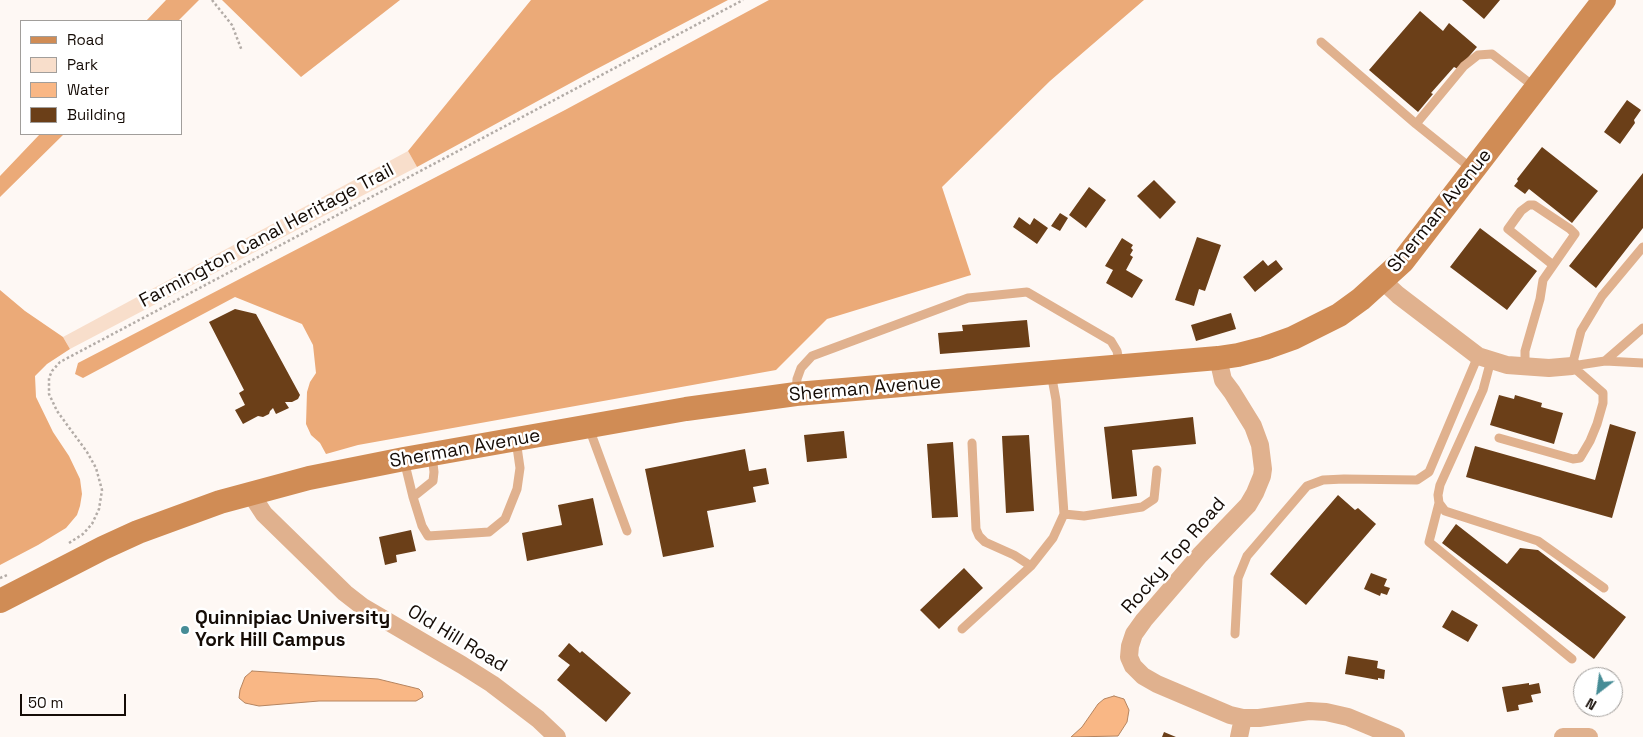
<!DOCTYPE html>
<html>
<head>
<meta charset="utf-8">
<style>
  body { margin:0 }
  #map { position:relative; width:1643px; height:737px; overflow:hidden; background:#fef8f4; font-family:"Space Grotesk",sans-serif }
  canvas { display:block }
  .legend { position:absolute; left:20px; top:20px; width:162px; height:115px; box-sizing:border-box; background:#fff; border:1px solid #a19e9b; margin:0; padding:6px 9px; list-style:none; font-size:15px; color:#150c06 }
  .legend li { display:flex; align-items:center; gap:10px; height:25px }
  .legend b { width:25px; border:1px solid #a19e9b }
  .north { position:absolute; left:1573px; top:667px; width:50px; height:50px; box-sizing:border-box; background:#fff; border:1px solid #a19e9b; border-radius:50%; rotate:210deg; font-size:14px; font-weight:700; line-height:20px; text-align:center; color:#150c06 }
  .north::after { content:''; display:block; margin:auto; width:18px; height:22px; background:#468c96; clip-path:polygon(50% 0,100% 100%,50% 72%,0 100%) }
  .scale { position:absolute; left:20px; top:694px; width:106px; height:22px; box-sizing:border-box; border:2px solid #150c06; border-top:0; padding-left:6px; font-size:15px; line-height:18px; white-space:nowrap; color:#150c06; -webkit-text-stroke:4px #fff; paint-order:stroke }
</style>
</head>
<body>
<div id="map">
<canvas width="1643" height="737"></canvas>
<ul class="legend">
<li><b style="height:6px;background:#d08c55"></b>Road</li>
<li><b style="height:14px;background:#f8decb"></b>Park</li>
<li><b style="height:14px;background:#f9b785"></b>Water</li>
<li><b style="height:14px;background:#6b3f18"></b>Building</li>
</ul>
<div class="north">N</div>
<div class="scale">50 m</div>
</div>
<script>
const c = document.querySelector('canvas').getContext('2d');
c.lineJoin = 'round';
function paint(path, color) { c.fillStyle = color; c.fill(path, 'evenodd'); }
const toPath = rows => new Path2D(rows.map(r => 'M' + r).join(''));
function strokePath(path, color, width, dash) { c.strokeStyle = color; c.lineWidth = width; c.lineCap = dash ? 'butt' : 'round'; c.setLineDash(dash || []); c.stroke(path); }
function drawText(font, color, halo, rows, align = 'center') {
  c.font = font + ' "Space Grotesk",sans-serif'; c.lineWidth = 5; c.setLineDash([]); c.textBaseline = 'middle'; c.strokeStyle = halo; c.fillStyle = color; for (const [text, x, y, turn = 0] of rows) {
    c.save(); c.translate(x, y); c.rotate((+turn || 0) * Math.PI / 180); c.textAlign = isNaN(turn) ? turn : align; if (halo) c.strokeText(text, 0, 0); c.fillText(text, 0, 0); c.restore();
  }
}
paint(toPath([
  [408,151,417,167,70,349,63,337]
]), '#f8decb');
paint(toPath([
  [166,0,199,0,178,21,146,21],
  [222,0,400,0,301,77],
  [531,0,728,0,589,73,417,167,408,151],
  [769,0,1144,0,1050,81,942,187,971,275,827,319,776,370,358,445,326,454,320,443,311,435,306,424,307,392,310,382,316,373,313,345,302,324,235,297,83,378,75,374,78,363,565,110],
  [40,134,64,134,0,197,0,176],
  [0,290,25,311,63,337,70,349,47,364,35,376,36,397,53,432,69,456,80,479,82,494,80,506,77,515,66,528,38,545,0,565]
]), '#ebaa78');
const water = toPath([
  [252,671,378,679,419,689,422,692,423,697,416,701,319,701,259,706,245,703,239,698,240,690,245,677,252,671],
  [1114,696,1124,699,1129,710,1127,722,1118,736,1071,737,1082,727,1098,704,1104,699,1114,696]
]);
paint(water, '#f9b785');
strokePath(water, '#b5845f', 1);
paint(toPath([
  [1462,0,1500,0,1484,19],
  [1420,11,1443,31,1449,23,1477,47,1458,69,1454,67,1431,93,1433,94,1418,112,1369,70],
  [1627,100,1641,110,1634,120,1635,123,1620,144,1604,132],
  [1542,147,1598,191,1572,223,1529,189,1525,194,1514,186,1518,181,1517,179],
  [1643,173,1643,228,1596,288,1569,266],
  [1154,180,1176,202,1160,219,1137,196],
  [1089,187,1106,200,1086,228,1069,215],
  [1060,213,1068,218,1060,231,1051,226],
  [1019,217,1030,225,1034,218,1048,228,1037,244,1013,227],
  [1480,228,1537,271,1507,310,1450,267],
  [1197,237,1221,245,1205,291,1199,289,1194,306,1175,300],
  [1122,238,1133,245,1131,248,1133,250,1130,255,1133,257,1126,270,1143,280,1132,298,1106,283,1113,270,1105,266],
  [1263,260,1268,266,1276,260,1283,269,1255,292,1243,277],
  [235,309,256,314,300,395,298,399,292,402,285,402,289,408,276,414,273,408,270,411,269,414,263,417,258,416,243,424,235,410,245,405,239,393,244,390,209,322],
  [1231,313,1236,329,1196,341,1191,325],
  [1027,320,1030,347,940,354,938,333,963,331,962,325],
  [1499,395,1514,399,1515,395,1542,403,1541,407,1563,413,1554,444,1490,425],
  [1193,417,1196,444,1132,450,1137,496,1112,499,1104,427],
  [1610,424,1636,432,1612,518,1466,477,1475,446,1595,480],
  [844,431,847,458,807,462,804,435],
  [1029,435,1034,511,1006,513,1002,436],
  [953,442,958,517,932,518,927,444],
  [745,449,749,471,766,468,769,484,753,487,756,502,707,511,714,547,663,557,645,469],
  [1338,495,1355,510,1358,508,1376,524,1306,605,1270,574],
  [593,498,603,545,527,561,522,533,562,525,558,505],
  [1456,524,1507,564,1520,548,1538,550,1626,617,1594,659,1442,543],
  [411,530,416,551,396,555,397,562,385,565,379,537],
  [964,568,983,588,939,629,920,610],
  [1371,573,1387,579,1384,586,1390,588,1387,595,1381,593,1380,596,1364,589],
  [1452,610,1478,625,1468,642,1442,627],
  [569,643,580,653,582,651,631,693,606,722,557,680,570,665,558,656],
  [1348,656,1378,661,1377,668,1385,670,1384,679,1378,678,1378,680,1345,674],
  [1529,683,1529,685,1539,683,1541,693,1531,695,1533,702,1518,705,1519,710,1507,712,1502,687],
  [1164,732,1176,737,1162,737]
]), '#6b3f18');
strokePath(toPath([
  [212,0,232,25,242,51],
  [69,543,83,534,92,524,99,509,102,490,96,468,87,452,57,411,49,394,49,378,52,371,60,362,743,0],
  [0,578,7,575]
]), '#b3aca7', 2.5, [2.5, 2.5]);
strokePath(toPath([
  [1321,42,1416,124],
  [1472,169,1416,124,1464,66,1478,55,1492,54,1536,88],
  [1491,360,1483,390,1440,485,1438,495,1439,503,1445,511,1538,541,1604,588],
  [1605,361,1643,328],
  [1525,366,1525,351,1540,299,1543,280,1575,234,1570,229,1534,205,1529,205,1521,211,1508,229,1553,265],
  [1572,366,1581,331,1602,296,1643,247],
  [1572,366,1605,361,1643,363],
  [796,393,797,379,801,368,812,356,968,298,1027,292,1111,341,1117,351,1120,366],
  [589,428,627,531],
  [1499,438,1573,459,1580,458,1590,441,1597,424,1603,403,1603,393,1572,366],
  [972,443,976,529,979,536,985,542,1014,555,1031,566],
  [404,460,413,497,422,526,428,536,489,532,505,519,517,489,520,468,516,440],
  [413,497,433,481,434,472,432,455],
  [1439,503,1429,542,1572,659],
  [1064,514,1084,516,1142,507,1154,499,1157,470],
  [962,629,1031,566,1053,538,1064,514,1056,400,1051,373],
  [1235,634,1238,578,1247,556,1307,486,1323,480,1344,479,1417,480,1429,472,1478,356]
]), '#e0b18e', 9);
strokePath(toPath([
  [1383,281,1398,295,1478,356,1507,365,1549,368,1572,366],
  [1218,358,1223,380,1232,392,1253,426,1260,445,1263,469,1262,476,1255,493,1248,505,1200,555,1144,620,1134,634,1130,646,1129,657,1133,666,1143,676,1157,684,1230,715,1243,718,1259,718,1309,711,1326,712,1348,717,1396,737],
  [251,494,264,514,345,593,363,607,462,665,492,684,538,719,557,737],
  [1239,737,1243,718],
  [1563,737,1589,737]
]), '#e0b18e', 18);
strokePath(toPath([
  [0,601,103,548,138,532,220,502,309,478,404,459,686,409,796,394,1218,358,1238,355,1265,348,1293,338,1339,315,1361,299,1403,261,1604,0]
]), '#d08c55', 24);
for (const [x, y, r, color] of [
  [185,630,5,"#468c96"]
]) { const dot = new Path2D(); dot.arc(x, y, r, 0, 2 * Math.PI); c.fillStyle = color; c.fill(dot); strokePath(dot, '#fff', 2); }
drawText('19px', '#150c06', '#fff', [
  ["Sherman Avenue",1440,211,-51],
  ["Farmington Canal Heritage Trail",267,236,-28],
  ["Sherman Avenue",865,389,-5],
  ["Sherman Avenue",465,449,-10],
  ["Rocky Top Road",1174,556,-49],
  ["Old Hill Road",457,639,31]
]);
drawText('bold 19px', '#150c06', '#fff', [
  ["Quinnipiac University",195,619],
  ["York Hill Campus",195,641]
], 'left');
</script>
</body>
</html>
